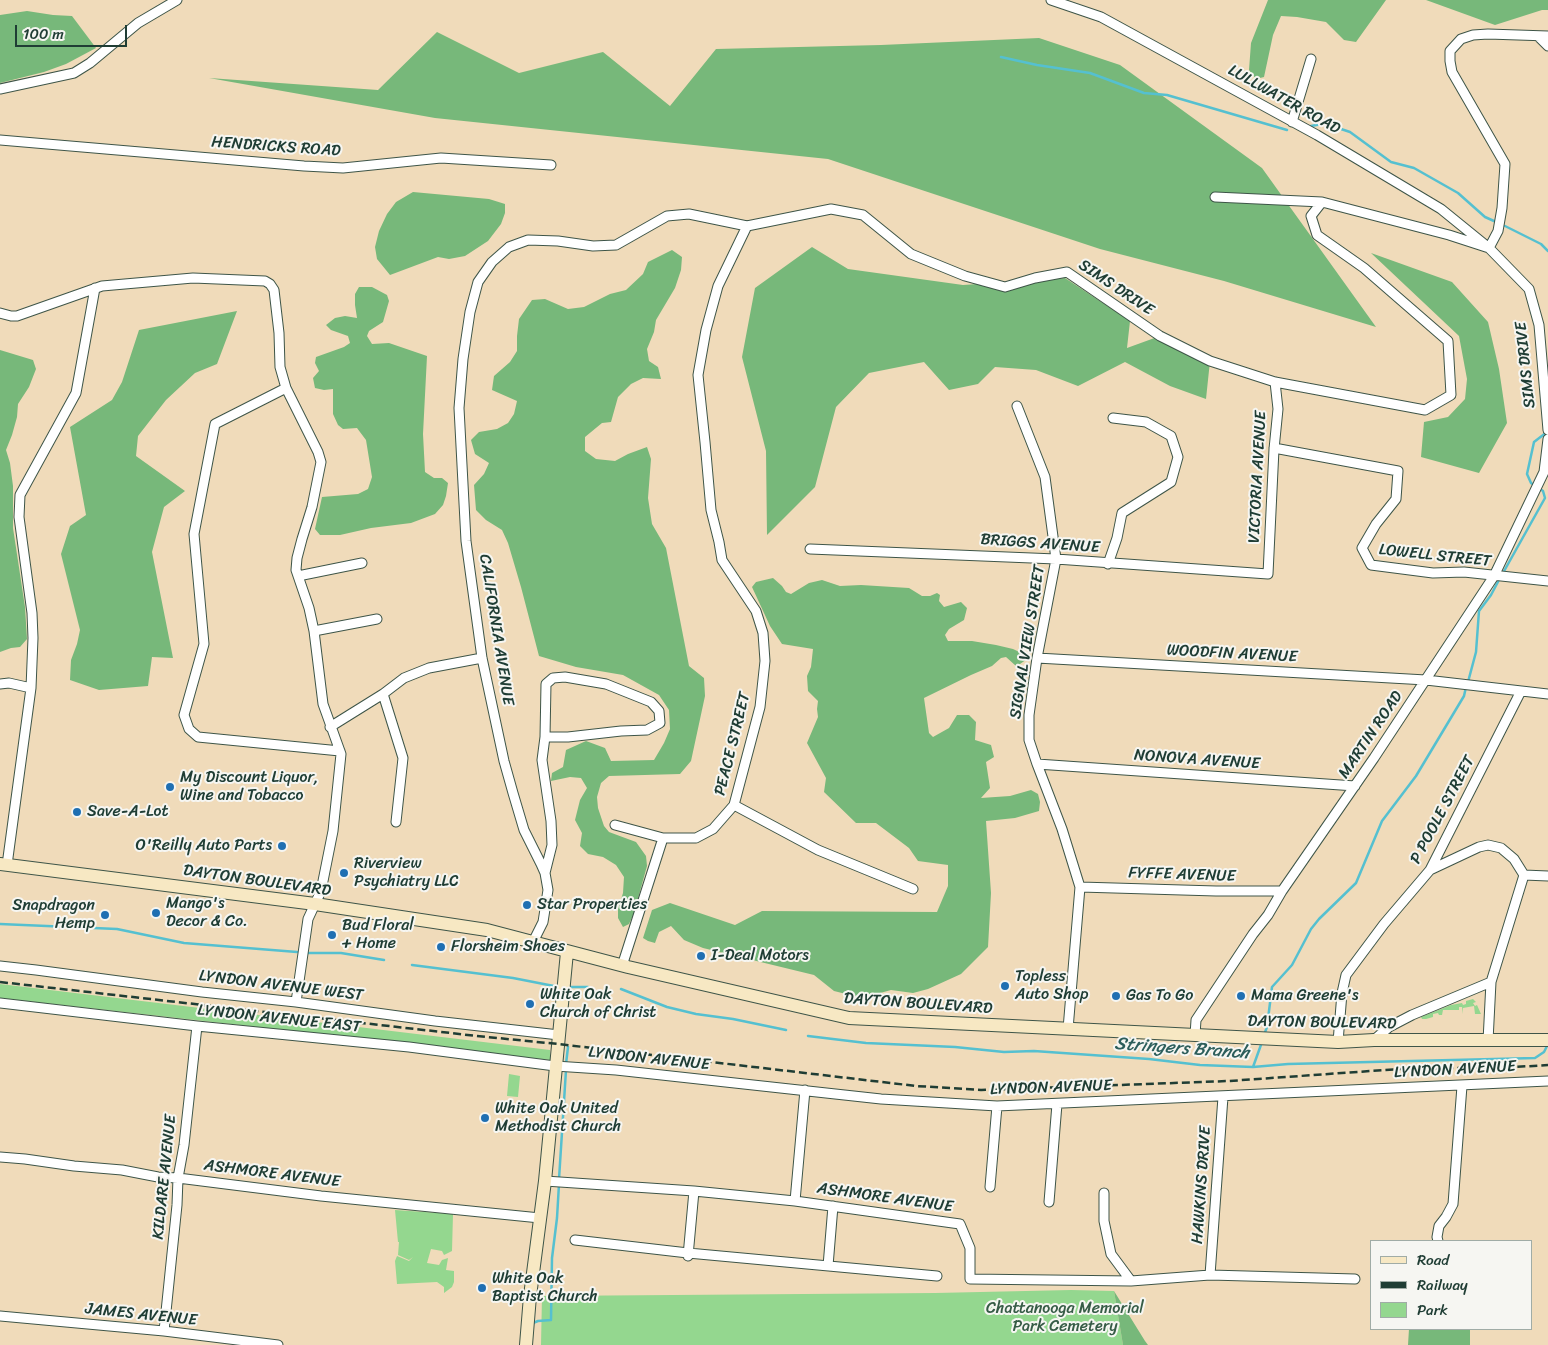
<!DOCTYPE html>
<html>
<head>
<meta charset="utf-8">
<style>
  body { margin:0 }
  #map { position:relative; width:1548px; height:1345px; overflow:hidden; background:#f0dbba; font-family:Sriracha,sans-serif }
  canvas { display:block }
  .legend { position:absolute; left:1370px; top:1240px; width:162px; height:90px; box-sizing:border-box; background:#f6f6f2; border:1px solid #a0aca6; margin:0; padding:6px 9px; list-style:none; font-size:15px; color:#1f3d34 }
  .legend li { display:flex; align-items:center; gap:10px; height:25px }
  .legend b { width:25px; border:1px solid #a0aca6 }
  .scale { position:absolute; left:15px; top:25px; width:112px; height:22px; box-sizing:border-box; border:2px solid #1f3d34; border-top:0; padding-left:6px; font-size:15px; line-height:18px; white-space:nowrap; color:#1f3d34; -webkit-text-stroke:4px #f6f6f2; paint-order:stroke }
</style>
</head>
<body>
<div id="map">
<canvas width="1548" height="1345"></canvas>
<ul class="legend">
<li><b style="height:6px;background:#f7e8c3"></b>Road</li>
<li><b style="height:6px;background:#1f3d34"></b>Railway</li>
<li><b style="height:14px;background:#94d78f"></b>Park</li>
</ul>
<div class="scale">100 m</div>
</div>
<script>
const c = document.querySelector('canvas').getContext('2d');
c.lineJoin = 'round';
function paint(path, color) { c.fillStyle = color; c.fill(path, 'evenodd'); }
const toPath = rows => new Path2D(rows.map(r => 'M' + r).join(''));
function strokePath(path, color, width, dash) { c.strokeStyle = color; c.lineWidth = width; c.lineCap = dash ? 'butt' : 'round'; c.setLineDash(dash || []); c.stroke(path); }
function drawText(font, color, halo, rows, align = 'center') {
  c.font = font + ' Sriracha,sans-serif'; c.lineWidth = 4; c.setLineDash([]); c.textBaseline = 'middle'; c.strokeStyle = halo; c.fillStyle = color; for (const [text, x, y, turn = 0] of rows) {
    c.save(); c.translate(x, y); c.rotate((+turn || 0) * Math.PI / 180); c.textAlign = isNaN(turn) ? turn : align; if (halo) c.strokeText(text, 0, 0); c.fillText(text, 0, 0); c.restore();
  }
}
paint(toPath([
  [0,984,550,1050,550,1060,0,998],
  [1473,999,1476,1002,1473,1003,1475,1006,1477,1005,1481,1014,1475,1014,1474,1006,1463,1008,1463,1014,1462,1007,1459,1007,1459,1010,1443,1010,1442,1015,1439,1015,1438,1013,1433,1014,1433,1017,1426,1019,1422,1019,1421,1017,1451,1005,1462,1003,1463,1005,1466,1004,1466,1001],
  [509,1074,520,1076,518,1097,507,1096],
  [395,1210,453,1214,452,1251,444,1255,442,1251,431,1249,427,1263,439,1265,442,1260,448,1258,446,1270,454,1271,454,1282,452,1287,444,1293,444,1287,437,1282,397,1284,395,1261,397,1256,409,1261,413,1257,409,1260,398,1255,399,1242,398,1242],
  [1071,1290,1114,1291,1123,1345,541,1345,542,1296,935,1293]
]), '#94d78f');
paint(toPath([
  [1268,0,1386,0,1356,42,1344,40,1326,22,1297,17,1281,16,1273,35,1264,77,1256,79,1249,70,1251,43],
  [1426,0,1548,0,1548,10,1542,10,1495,25],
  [27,11,53,15,72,16,96,48,66,64,44,72,0,83,0,15],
  [437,32,519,73,603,52,670,106,716,49,881,45,1039,38,1120,65,1262,168,1376,327,1224,281,1100,249,828,159,435,118,209,78,378,90],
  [413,192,489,199,505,204,505,213,501,224,488,241,465,256,449,259,438,257,390,275,377,259,375,247,379,231,387,214,396,202],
  [812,247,848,269,963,285,1065,278,1130,321,1127,348,1160,336,1210,361,1206,399,1170,386,1125,362,1078,386,1036,370,995,367,978,384,949,390,924,362,869,373,836,407,815,487,767,535,766,451,742,357,755,288],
  [672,250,682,257,681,270,675,288,656,320,654,332,647,349,649,361,658,367,661,379,643,378,631,384,618,397,611,422,602,423,585,437,585,451,596,459,615,461,628,454,647,447,651,459,648,498,652,524,666,548,689,666,704,678,705,696,691,761,680,774,609,776,601,783,597,797,598,808,604,826,609,832,636,842,646,856,647,866,634,913,629,924,623,927,618,918,618,909,623,893,624,877,616,865,603,857,588,854,580,846,582,833,575,820,580,800,587,788,581,778,570,777,551,781,552,773,563,767,566,750,586,741,605,748,611,761,654,760,664,743,670,729,669,710,659,695,623,675,576,667,539,656,521,587,508,543,502,530,486,520,476,510,474,485,484,474,489,463,475,454,471,440,479,432,497,429,508,423,514,414,517,401,492,390,494,376,510,362,517,351,517,336,519,319,532,300,545,299,568,309,584,307,610,294,626,290,643,274,648,262],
  [1371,253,1452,282,1488,322,1499,369,1507,423,1479,473,1421,457,1424,422,1448,417,1465,399,1467,379,1459,336],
  [359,287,372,287,387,295,389,301,383,322,369,331,367,336,372,344,389,343,427,356,423,434,425,472,434,478,442,478,448,483,446,496,443,505,435,514,411,523,371,528,340,535,320,535,315,529,322,497,358,494,368,489,372,477,366,440,357,428,343,429,338,425,333,414,333,389,324,390,315,388,313,378,319,371,315,363,316,357,344,347,350,343,348,336,331,330,326,325,335,318,345,316,357,318,355,305,355,294],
  [237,311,217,364,195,373,166,400,138,436,136,456,185,491,164,507,152,552,173,658,152,657,148,686,99,690,70,680,71,660,77,644,80,630,61,554,70,526,86,515,70,427,112,400,122,382,139,330],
  [0,350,33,360,36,369,29,387,18,404,17,417,12,435,6,450,10,463,13,486,13,528,25,607,27,639,20,647,11,648,0,652],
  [773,578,782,586,786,592,791,594,809,583,822,580,840,586,861,585,909,588,922,596,930,596,937,593,940,595,939,601,944,607,961,602,967,608,964,620,949,629,945,635,948,641,972,641,996,645,1013,649,1030,657,1020,664,1016,666,1006,657,1001,658,992,666,971,675,924,698,929,733,933,737,949,728,957,715,969,715,976,722,975,740,991,745,994,757,986,762,990,788,981,798,1010,796,1031,790,1038,794,1040,802,1039,811,1015,818,986,821,991,893,988,947,961,974,928,989,913,993,891,990,862,998,834,991,814,975,703,948,684,940,671,926,659,932,655,943,648,941,643,938,652,910,670,903,735,925,762,911,937,912,948,886,948,865,918,861,909,848,876,823,856,823,824,792,826,778,807,743,818,717,817,709,818,701,808,691,807,676,811,667,813,649,782,644,770,626,752,587,756,582],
  [1114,1291,1145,1341,1148,1345,1123,1345],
  [1409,1329,1470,1329,1470,1345,1408,1345]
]), '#77b87a');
strokePath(toPath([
  [1001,57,1037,65,1090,73,1144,93,1167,95,1287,130],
  [1311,126,1322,124,1329,126],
  [1341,129,1350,132,1391,162,1414,168,1458,193,1485,217,1494,221],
  [1505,226,1541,244,1548,251],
  [1503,573,1545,498,1543,491,1531,483,1527,474,1534,442,1547,432],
  [1468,682,1476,652,1479,611,1491,595,1500,578],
  [0,924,117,929,184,943,297,952],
  [307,953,341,953,384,960],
  [412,965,513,978,559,987],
  [567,987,588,987],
  [621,989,667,1007,696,1014,733,1019,786,1030],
  [1264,1035,1267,1027,1272,987,1292,965,1311,929,1319,919,1356,883,1382,821,1416,776,1464,696,1466,687],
  [808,1036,866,1043,955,1047,1004,1052,1034,1051,1149,1059,1200,1065,1253,1067,1288,1064,1535,1058,1544,1052,1548,1044],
  [566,1064,568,1047],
  [1253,1067,1262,1042],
  [559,1179,566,1070],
  [533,1323,538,1321,551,1320,552,1258,557,1218,559,1184]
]), '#55c0d0', 2.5);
const street = toPath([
  [1051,0,1101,17,1317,135,1441,209,1489,248,1498,231,1502,208,1505,164,1452,72,1450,61,1450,51,1461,39,1473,35,1488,34,1548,36],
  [1538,36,1548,46],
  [0,89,74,73,90,63,138,23,177,0],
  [1292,122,1311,59],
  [0,140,304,166,343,168,441,158,551,165],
  [1215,197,1322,202,1449,235,1489,248,1529,289,1539,325,1548,430],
  [0,313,11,316,17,316,102,286,193,278,265,281,270,284,274,290,279,333,280,367,286,388,318,452,321,462,312,507,302,539,297,558,296,570,309,608,314,631,323,704,341,754,333,831,321,891,308,919,296,1002],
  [286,388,215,424,194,534,204,644,184,715,189,729,198,737,340,751],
  [1017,406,1045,477,1056,559,1037,658,1029,715,1029,740,1037,764,1062,829,1080,887,1068,1029],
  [1274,448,1398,471,1396,499,1376,524,1362,548,1371,565,1433,573,1464,572,1548,581],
  [810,549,1056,559,1268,574,1274,449,1278,409,1275,382],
  [1108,564,1117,538,1122,513,1171,482,1178,457,1171,436,1146,422,1113,418],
  [298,576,362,563],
  [314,631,377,619],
  [1037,658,1426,680,1548,694],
  [0,684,9,683,31,688],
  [383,694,403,758,396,822],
  [330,727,383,694,404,678,429,668,482,658],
  [1037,764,1355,786],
  [734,805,818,850,913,889],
  [615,825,663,838],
  [7,865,31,688,33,638,32,613,19,517,20,495,76,393,95,288],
  [1430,870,1479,847,1488,845,1501,848,1514,859,1524,875,1548,876],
  [545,873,552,845,551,821,542,760,545,737,546,684,553,678,565,677,606,684,651,702,659,711,660,723,647,730,621,731,568,737,545,737],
  [1080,887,1216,891,1282,891],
  [533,942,543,922,548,890,545,873,541,864,524,830,513,793,504,761,482,658,466,541,459,408,463,359,470,312,478,282,492,262,509,247,528,240,558,241,593,246,616,245,667,216,689,214,747,226,831,209,863,215,911,254,965,276,1005,287,1035,278,1067,272,1160,336,1210,361,1275,382,1425,410,1451,395,1448,341,1364,268,1317,235,1311,216,1322,202],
  [0,966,36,970,202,992,296,1002,435,1021,559,1035],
  [622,966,663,838,696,838,713,829,734,805,760,707,765,661,763,633,756,611,722,560,719,542,711,510,705,442,698,375,706,330,718,286,747,226],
  [0,1003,197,1026,409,1047,555,1066,616,1070,881,1099,997,1106,1548,1081],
  [1195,1035,1196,1020,1253,934,1268,915,1282,891,1374,758,1494,576,1544,472,1548,439],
  [1374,1040,1389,1027,1412,1015,1491,982],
  [1488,1041,1491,982,1524,875],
  [1338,1042,1342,993,1346,975,1384,924,1430,870,1521,691],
  [0,1157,25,1159,74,1166,122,1170,158,1177,178,1178,321,1196,540,1218],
  [545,1181,694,1191,795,1201,960,1224,970,1248,970,1279,1131,1281,1210,1275,1355,1279],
  [990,1187,997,1106],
  [1104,1193,1104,1221,1111,1254,1131,1281],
  [795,1201,805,1090],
  [1049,1202,1057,1104],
  [575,1240,688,1253,937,1276],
  [1438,1241,1437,1237,1439,1226,1446,1217,1453,1204,1462,1086],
  [688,1256,694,1191],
  [828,1266,833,1206],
  [1210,1275,1223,1097],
  [0,1316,164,1331,278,1345],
  [164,1331,177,1205,178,1178,184,1145,197,1026]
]);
const secondary = toPath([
  [0,864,315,904,487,930,628,967,849,1018,1338,1042,1374,1040,1548,1040],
  [526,1345,530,1296,545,1181,567,952]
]);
strokePath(street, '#3e5548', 11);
strokePath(secondary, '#3e5548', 14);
strokePath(street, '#fff', 9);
strokePath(secondary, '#f7e8c3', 12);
strokePath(toPath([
  [0,982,477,1036,558,1044,916,1086,981,1090,1229,1081,1399,1069,1515,1067,1548,1065]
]), '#1f3d34', 2.5, [8, 4]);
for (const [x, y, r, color] of [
  [170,787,5,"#1f6fb2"],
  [77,812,5,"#1f6fb2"],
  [282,846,5,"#1f6fb2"],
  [344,873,5,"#1f6fb2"],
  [527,905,5,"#1f6fb2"],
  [156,913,5,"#1f6fb2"],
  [105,915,5,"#1f6fb2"],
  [332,935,5,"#1f6fb2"],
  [441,947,5,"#1f6fb2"],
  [701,956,5,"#1f6fb2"],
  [1005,986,5,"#1f6fb2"],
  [1116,996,5,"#1f6fb2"],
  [1241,996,5,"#1f6fb2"],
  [530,1004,5,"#1f6fb2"],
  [485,1118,5,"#1f6fb2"],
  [482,1288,5,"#1f6fb2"]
]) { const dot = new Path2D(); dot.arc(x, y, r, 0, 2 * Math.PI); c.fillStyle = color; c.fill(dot); strokePath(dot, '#f6f6f2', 2); }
drawText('16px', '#1f3d34', '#f6f6f2', [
  ["LULLWATER ROAD",1284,100,29],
  ["HENDRICKS ROAD",276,147,4],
  ["SIMS DRIVE",1116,288,34],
  ["SIMS DRIVE",1526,365,-96],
  ["VICTORIA AVENUE",1258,477,-87],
  ["BRIGGS AVENUE",1040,544,4],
  ["LOWELL STREET",1435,556,6],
  ["CALIFORNIA AVENUE",496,630,81],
  ["SIGNAL VIEW STREET",1028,642,-81],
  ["WOODFIN AVENUE",1232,654,3],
  ["MARTIN ROAD",1371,735,-56],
  ["PEACE STREET",733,744,-76],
  ["NONOVA AVENUE",1197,760,4],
  ["P POOLE STREET",1443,810,-62],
  ["FYFFE AVENUE",1182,875,2],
  ["DAYTON BOULEVARD",257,881,8],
  ["LYNDON AVENUE WEST",281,986,7],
  ["DAYTON BOULEVARD",918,1004,4],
  ["LYNDON AVENUE EAST",279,1019,6],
  ["DAYTON BOULEVARD",1322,1023,1],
  ["LYNDON AVENUE",649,1059,6],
  ["LYNDON AVENUE",1455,1070,-3],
  ["LYNDON AVENUE",1051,1088,-2],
  ["ASHMORE AVENUE",272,1174,7],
  ["KILDARE AVENUE",165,1177,-84],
  ["HAWKINS DRIVE",1202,1185,-86],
  ["ASHMORE AVENUE",885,1198,8],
  ["JAMES AVENUE",141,1315,6]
]);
drawText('16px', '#1f3d34', '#f6f6f2', [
  ["My Discount Liquor,",180,778],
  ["Wine and Tobacco",180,796],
  ["Save-A-Lot",87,812],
  ["O'Reilly Auto Parts",272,846,"right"],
  ["Riverview",354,864],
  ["Psychiatry LLC",354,882],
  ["Mango's",166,904],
  ["Decor & Co.",166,922],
  ["Star Properties",537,905],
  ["Snapdragon",95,906,"right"],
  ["Hemp",95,924,"right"],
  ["Bud Floral",342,926],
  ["+ Home",342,944],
  ["Florsheim Shoes",451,947],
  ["I-Deal Motors",711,956],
  ["Topless",1015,977],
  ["Auto Shop",1015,995],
  ["White Oak",540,995],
  ["Church of Christ",540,1013],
  ["Gas To Go",1126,996],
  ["Mama Greene's",1251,996],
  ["White Oak United",495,1109],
  ["Methodist Church",495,1127],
  ["White Oak",492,1279],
  ["Baptist Church",492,1297]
], 'left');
drawText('16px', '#365c46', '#f6f6f2', [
  ["Chattanooga Memorial",1065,1309],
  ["Park Cemetery",1065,1327]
]);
drawText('italic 18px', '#2c5e5b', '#f6f6f2', [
  ["Stringers Branch",1182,1049,4]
]);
</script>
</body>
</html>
